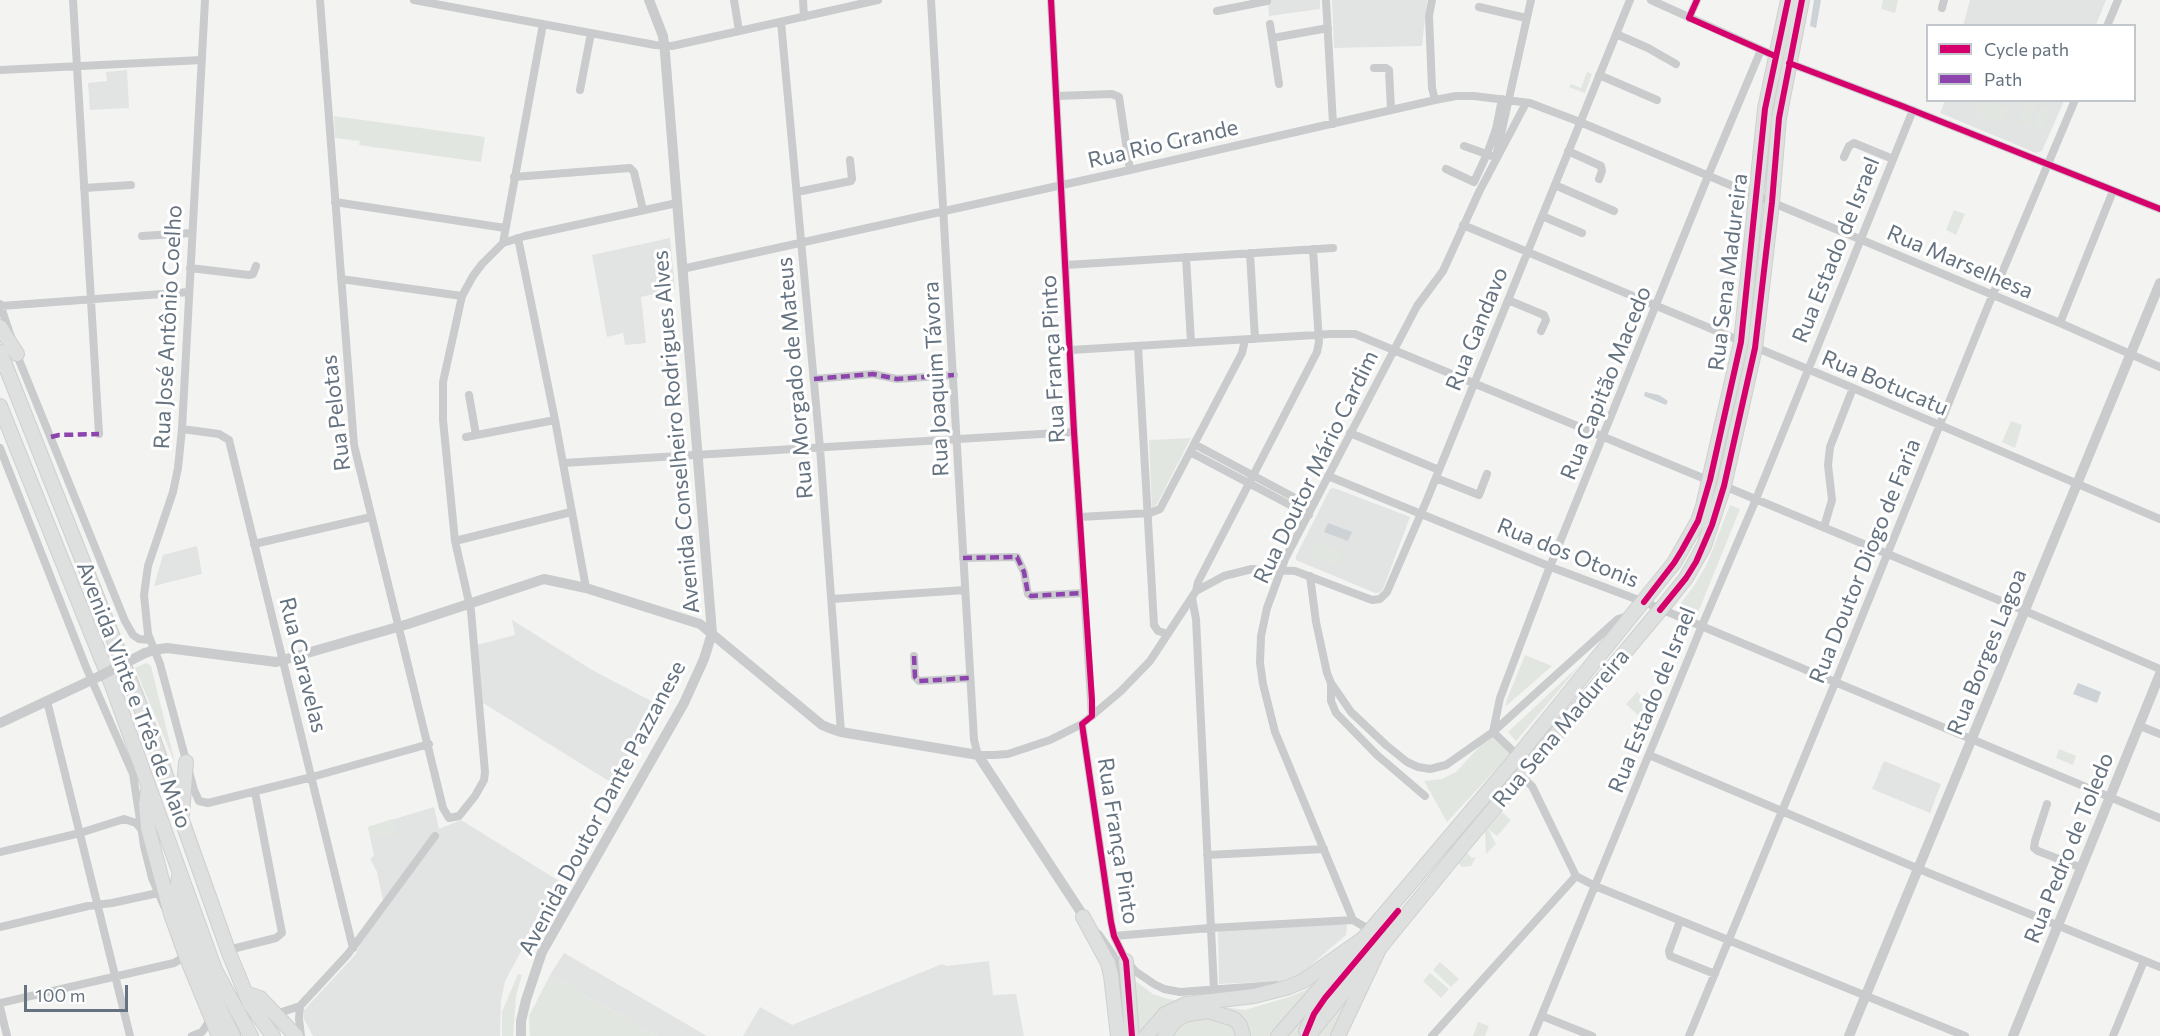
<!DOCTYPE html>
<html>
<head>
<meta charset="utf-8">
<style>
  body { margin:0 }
  #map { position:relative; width:2160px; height:1036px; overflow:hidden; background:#f3f3f2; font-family:Commissioner,sans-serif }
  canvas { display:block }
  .legend { position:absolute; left:1926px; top:24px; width:210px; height:78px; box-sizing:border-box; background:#fff; border:2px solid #c1c7cc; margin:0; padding:8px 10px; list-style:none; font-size:18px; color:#657380 }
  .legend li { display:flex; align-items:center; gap:12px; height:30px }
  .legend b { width:30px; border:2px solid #c1c7cc }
  .scale { position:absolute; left:24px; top:985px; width:104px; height:27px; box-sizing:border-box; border:3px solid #657380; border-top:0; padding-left:8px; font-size:18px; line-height:21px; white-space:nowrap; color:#657380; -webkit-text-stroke:4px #fff; paint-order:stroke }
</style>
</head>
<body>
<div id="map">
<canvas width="2160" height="1036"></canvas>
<ul class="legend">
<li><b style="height:8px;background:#d6006c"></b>Cycle path</li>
<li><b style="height:8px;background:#8e44ad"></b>Path</li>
</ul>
<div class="scale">100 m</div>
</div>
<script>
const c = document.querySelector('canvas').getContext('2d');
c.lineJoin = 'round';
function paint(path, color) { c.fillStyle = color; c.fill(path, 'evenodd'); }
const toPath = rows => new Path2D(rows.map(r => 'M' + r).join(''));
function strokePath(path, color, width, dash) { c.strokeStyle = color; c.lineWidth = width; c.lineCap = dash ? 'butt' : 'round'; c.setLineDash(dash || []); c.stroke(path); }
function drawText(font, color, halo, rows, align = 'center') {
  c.font = font + ' Commissioner,sans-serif'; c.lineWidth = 6; c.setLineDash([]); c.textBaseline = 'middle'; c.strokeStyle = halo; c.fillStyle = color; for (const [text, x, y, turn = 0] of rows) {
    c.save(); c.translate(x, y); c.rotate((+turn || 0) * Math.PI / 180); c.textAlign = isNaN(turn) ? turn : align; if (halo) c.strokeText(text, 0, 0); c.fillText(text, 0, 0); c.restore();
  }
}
paint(toPath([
  [1268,0,1320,0,1320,9,1269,16],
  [1332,0,1427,0,1422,46,1334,48],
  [1970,0,2106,0,2096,25,1963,26],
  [127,70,129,108,90,110,88,83,107,81,106,72],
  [1945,101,2064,101,2042,151,2036,153,1940,113],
  [670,238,675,289,641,297,646,343,625,345,623,333,607,337,592,255],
  [1334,488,1410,517,1383,589,1379,593,1375,593,1296,560,1296,556,1330,489],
  [197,546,202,574,154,586,163,555],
  [512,620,594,671,657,704,612,783,483,703,477,645,515,635],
  [1884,761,1941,784,1930,813,1872,789],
  [434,807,439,829,461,820,559,881,505,981,501,1001,500,1036,313,1036,304,1019,304,1010,356,954,361,939,384,905,377,872,370,859,374,856,368,827],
  [1347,924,1346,935,1297,977,1280,981,1219,984,1218,931],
  [564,953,707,1036,657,1036,550,975],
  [989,961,993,995,1016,994,1024,1036,743,1036,760,1007,792,1025,942,964,947,966]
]), '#e2e3e3');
paint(toPath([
  [1883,0,1898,0,1895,13,1881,9],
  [1587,72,1592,74,1585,93,1569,87,1571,84,1581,88],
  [1979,101,1986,101,2008,109,2003,124,1975,113],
  [2026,101,2036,103,2028,126,2019,123],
  [2041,106,2051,109,2043,132,2033,128],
  [334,116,485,137,481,162,359,145,360,141,335,138],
  [1954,210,1965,214,1956,235,1946,230],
  [2011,421,2022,425,2015,448,2002,442],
  [1191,438,1157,504,1152,509,1149,440],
  [1730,505,1740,509,1697,615,1677,608,1694,586,1707,564],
  [1316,542,1343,552,1337,567,1311,556],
  [1525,655,1552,666,1506,706,1506,702],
  [146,663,151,666,175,763,135,668],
  [1582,663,1516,741,1508,732],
  [1637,692,1655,710,1644,721,1626,704],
  [1490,735,1510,754,1447,822,1424,781,1442,779,1456,772],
  [2059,749,2076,756,2073,765,2056,758],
  [1502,812,1511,820,1497,836,1488,829,1496,844,1486,854,1485,832],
  [392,819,396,833,371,840,368,827],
  [1467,853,1472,858,1476,857,1471,866,1462,867,1458,863],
  [1440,962,1459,979,1451,987,1433,970],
  [1430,973,1449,989,1441,998,1423,981],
  [518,974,522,975,516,996,513,1036,502,1036,502,1012],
  [550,975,657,1036,530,1036,529,1016],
  [1127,975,1153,994,1168,999,1245,1010,1292,996,1305,990,1320,978,1346,1000,1335,1036,1114,1036],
  [1478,1022,1489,1026,1485,1036,1473,1036]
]), '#e2e6e0');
paint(toPath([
  [1814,0,1821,0,1816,28,1810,26],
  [1645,392,1659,395,1668,401,1666,405,1644,396],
  [1328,523,1352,532,1348,541,1324,532],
  [2078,683,2101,692,2097,703,2073,694]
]), '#ccd2d5');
const primary = toPath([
  [1306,1031,1314,1014,1325,998,1373,941],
  [1146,1036,1165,1014,1186,1004,1254,996,1289,987,1303,981,1364,938,1518,756,1674,563,1698,521,1703,506,1741,342,1765,109,1788,0],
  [1165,1036,1172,1024,1179,1018,1188,1014,1208,1011,1234,1019,1240,1025,1243,1036],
  [1308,1036,1461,848,1666,603,1686,578,1704,546,1724,486,1755,348,1772,202,1779,118,1802,0]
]);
const trunk = toPath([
  [0,327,17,354],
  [0,352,152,736,229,953,250,1004,273,1036],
  [0,406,112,685,215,970,251,1036],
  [148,791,146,804,148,828,171,914,186,956,219,1036],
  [182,815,186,762],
  [179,877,177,889,180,908,200,968,233,1036],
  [1083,917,1108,963,1111,975,1118,1036],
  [1126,961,1132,1036],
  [245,993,260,998,296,1036],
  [1278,1036,1364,938],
  [1338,1036,1380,947]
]);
strokePath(primary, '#cfd0d0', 16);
strokePath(trunk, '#cfcfd0', 16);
strokePath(toPath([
  [73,0,99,434],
  [205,0,182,429,178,468,173,492,148,566,144,595,148,634,160,664,194,790,199,801,208,803,312,777,429,744],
  [320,0,354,445,443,808,449,818,459,816,475,796,484,780,485,772,471,611,455,541,443,420,443,382,462,296,473,276,482,264,503,243,525,236,677,203],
  [414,0,655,45,672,46,878,0],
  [734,0,739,31],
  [803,0,804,17],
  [931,0,974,740,978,755,994,755,1008,754,1050,740,1082,724,1121,691,1150,661,1196,591,1224,576,1252,569,1295,571,1372,600,1380,599,1387,592,1426,502,1630,0],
  [1051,0,1074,432,1092,716],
  [1326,0,1333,124],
  [1432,0,1429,16,1432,88,1435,100],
  [1651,0,1775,56],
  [1479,7,1526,18],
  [1942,8,1944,0],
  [1217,11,1267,1],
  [1689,18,1697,0],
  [781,22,820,448,841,732],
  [1270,24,1279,84],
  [2107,26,2118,0],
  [1616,34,1648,48,1676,64],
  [1273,38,1328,28],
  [1789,63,1902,106,2160,209],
  [1374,68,1386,68,1389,70,1391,110],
  [0,70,202,60],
  [1599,75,1657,100],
  [580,90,591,33],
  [1057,96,1112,94,1119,97,1130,170],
  [1464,146,1492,156],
  [1568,151,1601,166,1602,171,1599,179],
  [1497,152,1531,0],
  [1844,157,1849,146,1854,143,1893,159],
  [1446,169,1474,182,1487,154,1496,129,1502,99],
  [514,177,630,168,634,172,643,210],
  [1555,185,1614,211],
  [84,188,131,185],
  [797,192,851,181,852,179,850,160],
  [335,202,505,228],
  [1542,216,1582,233],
  [1463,225,1853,388,2160,519],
  [142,236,192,233],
  [518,238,555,420,586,588],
  [503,243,543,24],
  [1250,253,1255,339],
  [1186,257,1191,342],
  [1066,265,1333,248],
  [190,268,249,275,253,274,256,266],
  [682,269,1130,170,1435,100,1456,96,1474,96,1530,103,1580,122,2060,323,2160,367],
  [341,279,462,296],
  [1508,300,1544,315,1546,320,1541,331],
  [0,304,11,337],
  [1,306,189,292],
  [2060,323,2113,191],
  [1138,346,1154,625,1158,631,1168,634],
  [15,350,125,621,133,635,139,639,150,640],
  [1071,350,1331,334,1355,334,1710,481],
  [814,379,873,374,897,379,954,375],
  [469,395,476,435],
  [182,429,219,434,229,440,353,948],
  [1350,433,1439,470],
  [466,437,555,420],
  [1194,444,1312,507],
  [0,448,86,667,133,774,144,846,152,878,164,906],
  [1190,452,1309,515],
  [563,463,1074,432],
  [1328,476,1556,569,1644,602,2160,818],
  [1436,478,1479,495,1487,474],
  [1724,486,2025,611,2160,669],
  [1080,517,1150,513,1160,509,1242,353,1245,340],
  [1824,527,1832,500,1828,465,1830,447,1853,388],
  [455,541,571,512],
  [254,544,371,517],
  [963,558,1017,557,1024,572,1028,594,1031,596,1084,593],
  [1310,576,1316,622,1327,673,1331,683,1351,712,1386,745,1407,762,1418,767,1430,769,1446,765,1493,732,1618,619,1631,615],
  [1196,591,1198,582,1317,352,1319,342,1313,249],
  [1192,598,1196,619,1214,990],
  [832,599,965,590],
  [914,656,915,677,919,681,970,678],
  [1331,684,1331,701,1336,713,1377,755,1425,796],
  [47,701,130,1036],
  [1082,724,1111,922,1114,936,1126,961,1135,971,1154,984,1164,989,1180,992,1276,985],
  [2140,726,2160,734],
  [1493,732,1500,698,1547,574,1708,176,1761,50],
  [1493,732,1518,756],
  [1649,755,1919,869,2160,967],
  [1518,778,1525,780,1532,786,1576,876],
  [2047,804,2035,841,2034,848,2038,851,2082,868],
  [0,852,80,833,124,819,136,823,141,829],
  [1207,855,1324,849],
  [1576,876,1595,886,1965,1036],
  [1680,921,1669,951,1670,956,1715,974],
  [0,927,88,906,112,903,158,893],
  [1370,930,1353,920,1275,732,1263,684,1260,663,1261,636,1267,608,1285,559,1417,306,1443,271,1479,192,1526,103],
  [1114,936,1210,928,1353,920],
  [228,950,276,938,282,933,255,792],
  [0,1003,174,963,186,956],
  [300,1006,299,1019,301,1036],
  [0,1007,7,1036],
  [276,1014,300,1006,348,954,435,836],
  [1542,1016,1592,1036],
  [192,1036,202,1032,211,1019],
  [1432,1036,1576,876],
  [1533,1036,1701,628,1754,504,1913,110],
  [1689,1036,1835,683,1988,306,2075,100],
  [2113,1036,2144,961]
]), '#c9cbcc', 8);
strokePath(toPath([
  [145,653,154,650,167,648,276,662,408,624,544,579,586,588,700,624,822,725,829,728,841,732,978,755,1088,923],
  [0,723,100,676],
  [1098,935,1112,955,1119,969,1121,1015],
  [521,1036,521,1021,526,1000,542,952,684,703,704,659,712,633,665,53,663,36,649,0],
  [1849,1036,2160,283],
  [2013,1036,2160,674]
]), '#c9cbcc', 10);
strokePath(primary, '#dedfdf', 14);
strokePath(trunk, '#dedfdf', 14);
strokePath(toPath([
  [100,676,145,653]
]), '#c9cbcc', 10);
strokePath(toPath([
  [814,379,873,374,897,379,954,375],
  [51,437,59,435,99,434],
  [963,558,1017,557,1024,572,1028,594,1031,596,1084,593],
  [914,656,915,677,919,681,970,678]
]), '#8e44ad', 4.5, [9, 4.5]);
strokePath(toPath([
  [1051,0,1074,432,1092,700,1092,716,1082,724,1111,922,1114,936,1126,961,1132,1036],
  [1697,0,1689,18,1775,56],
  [1789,63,1902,106,2160,209],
  [1644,602,1674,563,1682,550,1698,521,1710,480,1741,342,1765,109,1788,0],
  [1660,610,1686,578,1696,562,1712,525,1724,486,1755,348,1772,202,1779,118,1802,0],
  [1305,1036,1314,1014,1325,998,1398,911]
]), '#d6006c', 6);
drawText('22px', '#657380', '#fff', [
  ["Rua Rio Grande",1163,144,-13],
  ["Rua Estado de Israel",1836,250,-68],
  ["Rua Marselhesa",1960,262,23],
  ["Rua Sena Madureira",1728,272,-83],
  ["Rua José Antônio Coelho",168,327,-87],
  ["Rua Gandavo",1477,329,-68],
  ["Rua França Pinto",1053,359,-93],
  ["Rua Morgado de Mateus",795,378,-95],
  ["Rua Joaquim Távora",936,379,-93],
  ["Rua Capitão Macedo",1606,383,-68],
  ["Rua Botucatu",1885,383,23],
  ["Rua Pelotas",336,413,-97],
  ["Avenida Conselheiro Rodrigues Alves",676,432,-95],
  ["Rua Doutor Mário Cardim",1316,467,-64],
  ["Rua dos Otonis",1568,553,22],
  ["Rua Doutor Diogo de Faria",1865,561,-68],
  ["Rua Borges Lagoa",1987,652,-68],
  ["Rua Caravelas",303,665,76],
  ["Avenida Vinte e Três de Maio",134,695,69],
  ["Rua Estado de Israel",1652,700,-68],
  ["Rua Sena Madureira",1561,728,-50],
  ["Avenida Doutor Dante Pazzanese",602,808,-62],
  ["Rua França Pinto",1118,841,81],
  ["Rua Pedro de Toledo",2069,848,-68]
]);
</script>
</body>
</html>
